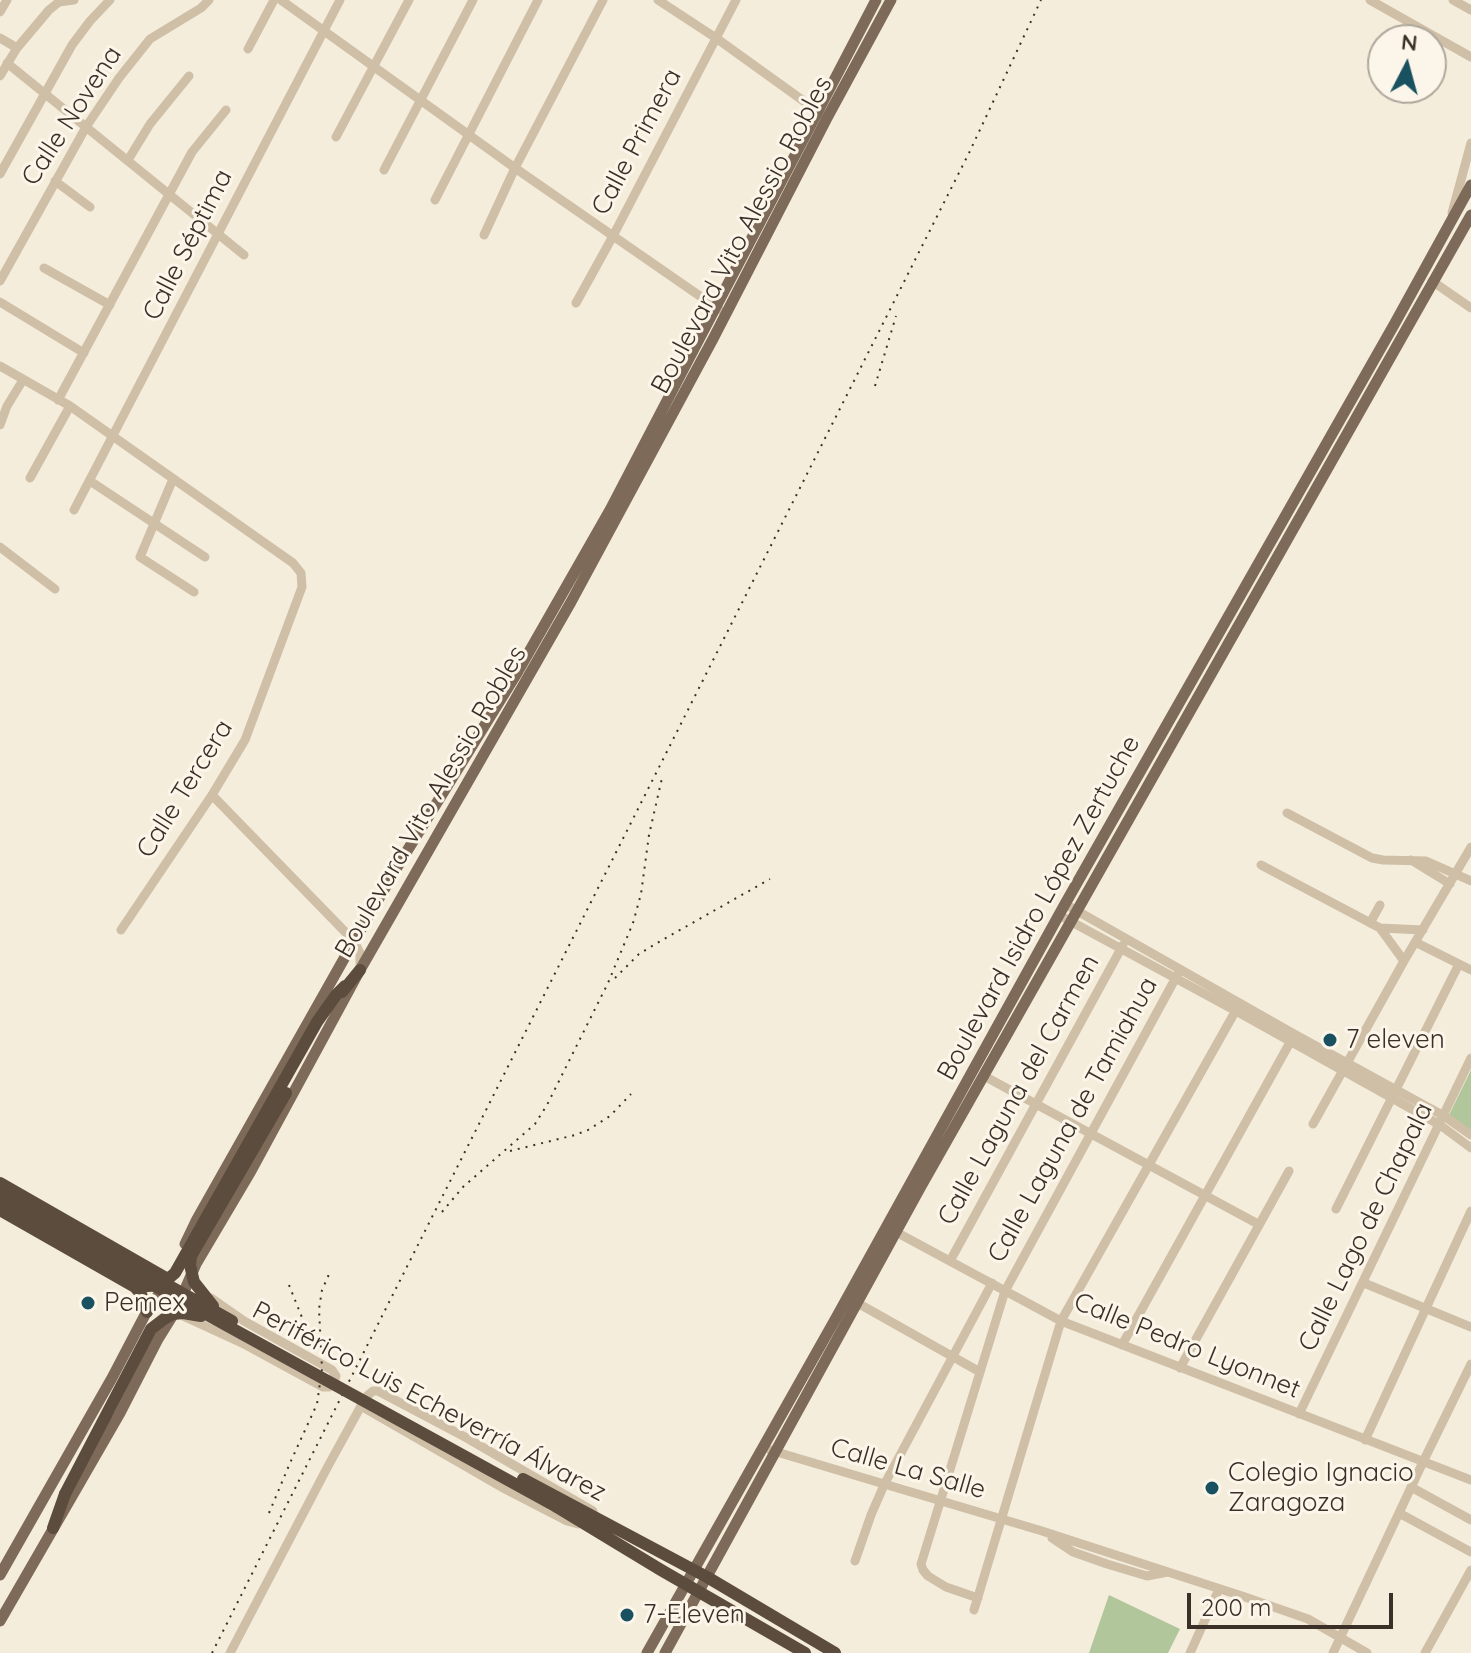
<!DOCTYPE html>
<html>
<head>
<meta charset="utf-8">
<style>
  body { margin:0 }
  #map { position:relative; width:1471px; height:1653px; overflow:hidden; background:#f5eddc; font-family:Quicksand,sans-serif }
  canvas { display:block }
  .north { position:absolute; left:1367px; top:24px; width:80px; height:80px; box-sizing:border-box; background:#fcf6ea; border:2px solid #aea79c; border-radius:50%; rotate:6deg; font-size:22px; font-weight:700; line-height:32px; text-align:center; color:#3a3028 }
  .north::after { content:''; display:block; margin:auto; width:28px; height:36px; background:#195160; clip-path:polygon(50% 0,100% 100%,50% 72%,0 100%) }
  .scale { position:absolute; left:1187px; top:1593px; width:206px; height:36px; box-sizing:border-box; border:4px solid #3a3028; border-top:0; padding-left:10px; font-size:24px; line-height:28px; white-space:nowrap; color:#3a3028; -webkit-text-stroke:6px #fcf6ea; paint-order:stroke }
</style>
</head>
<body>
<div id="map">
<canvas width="1471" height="1653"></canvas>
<div class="north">N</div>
<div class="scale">200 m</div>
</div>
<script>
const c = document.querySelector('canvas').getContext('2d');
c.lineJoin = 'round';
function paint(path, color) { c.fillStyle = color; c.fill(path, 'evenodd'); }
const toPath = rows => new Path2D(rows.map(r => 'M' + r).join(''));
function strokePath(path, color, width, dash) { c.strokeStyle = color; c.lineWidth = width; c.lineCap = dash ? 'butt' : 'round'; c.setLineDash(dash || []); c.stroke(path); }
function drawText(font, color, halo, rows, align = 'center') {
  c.font = font + ' Quicksand,sans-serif'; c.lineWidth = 6; c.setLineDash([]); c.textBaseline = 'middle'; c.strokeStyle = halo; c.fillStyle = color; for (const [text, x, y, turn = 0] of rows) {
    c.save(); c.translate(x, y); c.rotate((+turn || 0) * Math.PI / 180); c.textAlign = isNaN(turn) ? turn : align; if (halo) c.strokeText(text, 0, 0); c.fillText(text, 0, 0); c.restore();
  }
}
paint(toPath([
  [1471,1070,1471,1132,1448,1117],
  [1109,1595,1180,1629,1168,1653,1089,1653]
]), '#b1c69a');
strokePath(toPath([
  [281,0,515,168,720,310],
  [658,0,716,38,823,115],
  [1370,0,1471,57],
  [1453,0,1471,10],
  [59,2,74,0],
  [0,12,7,0],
  [0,38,17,48],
  [248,49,274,0],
  [7,63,244,255],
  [0,76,17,48,49,10,59,2],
  [336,137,409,0],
  [128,160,150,124,189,76],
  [384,170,473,0],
  [0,174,72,45,90,21,110,0],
  [55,181,90,207],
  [435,200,538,0],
  [1452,213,1471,143],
  [484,235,515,168,603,0],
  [44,268,110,305],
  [0,281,86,127,119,78,150,39,201,8,209,0],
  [1432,281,1471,308],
  [0,302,84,353],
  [576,303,613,236,736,0],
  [0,366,70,406,114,437,293,563,301,573,302,587,245,740,212,795,121,930],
  [58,400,192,152,226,110],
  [0,425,7,406,23,380],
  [30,478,70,406],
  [173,479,140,557,194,592],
  [90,481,205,557],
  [74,510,340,0],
  [0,547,55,589],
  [212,795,354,941,360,953,360,968],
  [1287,813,1372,858,1383,860,1426,861,1471,881],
  [1411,860,1450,884],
  [1261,865,1380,928,1404,961],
  [1065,904,1294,1034,1444,1116,1471,1135],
  [1059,915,1236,1011,1392,1098,1440,1125,1471,1148],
  [1370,923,1380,905],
  [1380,928,1423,930],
  [1415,942,1471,970],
  [984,1076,1258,1224],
  [1313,1124,1404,961,1471,847],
  [1336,1209,1459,964],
  [896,1232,1061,1321,1471,1480],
  [950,1261,1123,945],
  [1364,1283,1471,1327],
  [854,1301,980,1372],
  [183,1316,246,1345,323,1387,329,1387,334,1382,336,1376,332,1370,244,1321,211,1298],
  [1122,1345,1293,1037],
  [1180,1368,1289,1171],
  [1299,1414,1471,1058],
  [1365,1440,1471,1211],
  [770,1450,1042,1531,1245,1597,1308,1619,1367,1653],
  [1411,1487,1471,1520],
  [1399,1513,1471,1552],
  [578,1524,567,1521,505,1489,368,1410,361,1406,367,1396,373,1391,378,1391,465,1437,593,1511],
  [1052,1538,1073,1552,1107,1564,1147,1576,1168,1572],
  [855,1561,871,1515,884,1485,992,1283],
  [978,1598,946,1587,928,1576,923,1570,921,1564,1005,1291,1180,970],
  [974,1610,1061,1321,1240,1003],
  [230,1653,327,1468,361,1406],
  [1190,1653,1219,1589],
  [1333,1653,1423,1462,1471,1364],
  [1425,1653,1471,1570]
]), '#cfbfa7', 9);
strokePath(toPath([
  [185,1244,196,1221,354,941,399,864,517,673,610,510,876,0],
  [0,1575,112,1378,146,1313,165,1285],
  [0,1621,120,1413,158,1339,176,1310,196,1264,251,1171,360,970,571,602,713,339,827,118,891,0],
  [647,1653,836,1318,1065,904,1395,323,1471,185],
  [665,1653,920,1188,1471,215]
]), '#7e6a58', 11);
strokePath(toPath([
  [342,992,360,970],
  [0,1183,166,1278],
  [0,1210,135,1287,141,1294,147,1312],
  [135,1287,161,1285,175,1273,317,1022,336,995,345,986],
  [523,1479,707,1577,835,1653],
  [557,1507,661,1570,805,1653],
  [53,1528,65,1494]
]), '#5c4c3e', 12);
strokePath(toPath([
  [875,386,896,316],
  [615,978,639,954,657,943,770,879],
  [510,1151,575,1135,588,1130,610,1116,631,1094],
  [442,1212,463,1187,535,1124,547,1105,608,983,633,923,641,894,649,835,662,778],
  [289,1285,315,1350],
  [269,1513,290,1463,317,1404,322,1369,319,1309,322,1290,330,1272],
  [212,1653,969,153,1041,0]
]), '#3a3028', 2, [2, 6]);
strokePath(toPath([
  [0,1191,232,1321],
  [0,1201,557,1507],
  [213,1306,194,1282,190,1265,191,1256,286,1093],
  [65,1494,151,1329,164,1319,173,1314,183,1313,201,1316]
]), '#5c4c3e', 12);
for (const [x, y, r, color] of [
  [1330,1040,8,"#195160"],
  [88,1303,8,"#195160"],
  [1212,1488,8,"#195160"],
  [627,1615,8,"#195160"]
]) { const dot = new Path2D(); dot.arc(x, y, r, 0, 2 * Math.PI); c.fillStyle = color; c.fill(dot); strokePath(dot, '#fcf6ea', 3); }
drawText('26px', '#3a3028', '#fcf6ea', [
  ["Calle Novena",72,116,-57],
  ["Calle Primera",637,142,-62],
  ["Boulevard Vito Alessio Robles",742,235,-62],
  ["Calle Séptima",188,245,-63],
  ["Calle Tercera",185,789,-58],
  ["Boulevard Vito Alessio Robles",431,802,-60],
  ["Boulevard Isidro López Zertuche",1039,908,-61],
  ["Calle Laguna del Carmen",1019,1090,-61],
  ["Calle Laguna de Tamiahua",1073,1120,-61],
  ["Calle Lago de Chapala",1366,1227,-64],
  ["Calle Pedro Lyonnet",1187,1346,22],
  ["Periférico Luis Echeverría Álvarez",429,1402,28],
  ["Calle La Salle",908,1469,16]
]);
drawText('26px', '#3a3028', '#fcf6ea', [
  ["7 eleven",1346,1040],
  ["Pemex",104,1303],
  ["Colegio Ignacio",1228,1473],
  ["Zaragoza",1228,1503],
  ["7-Eleven",643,1615]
], 'left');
</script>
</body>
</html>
